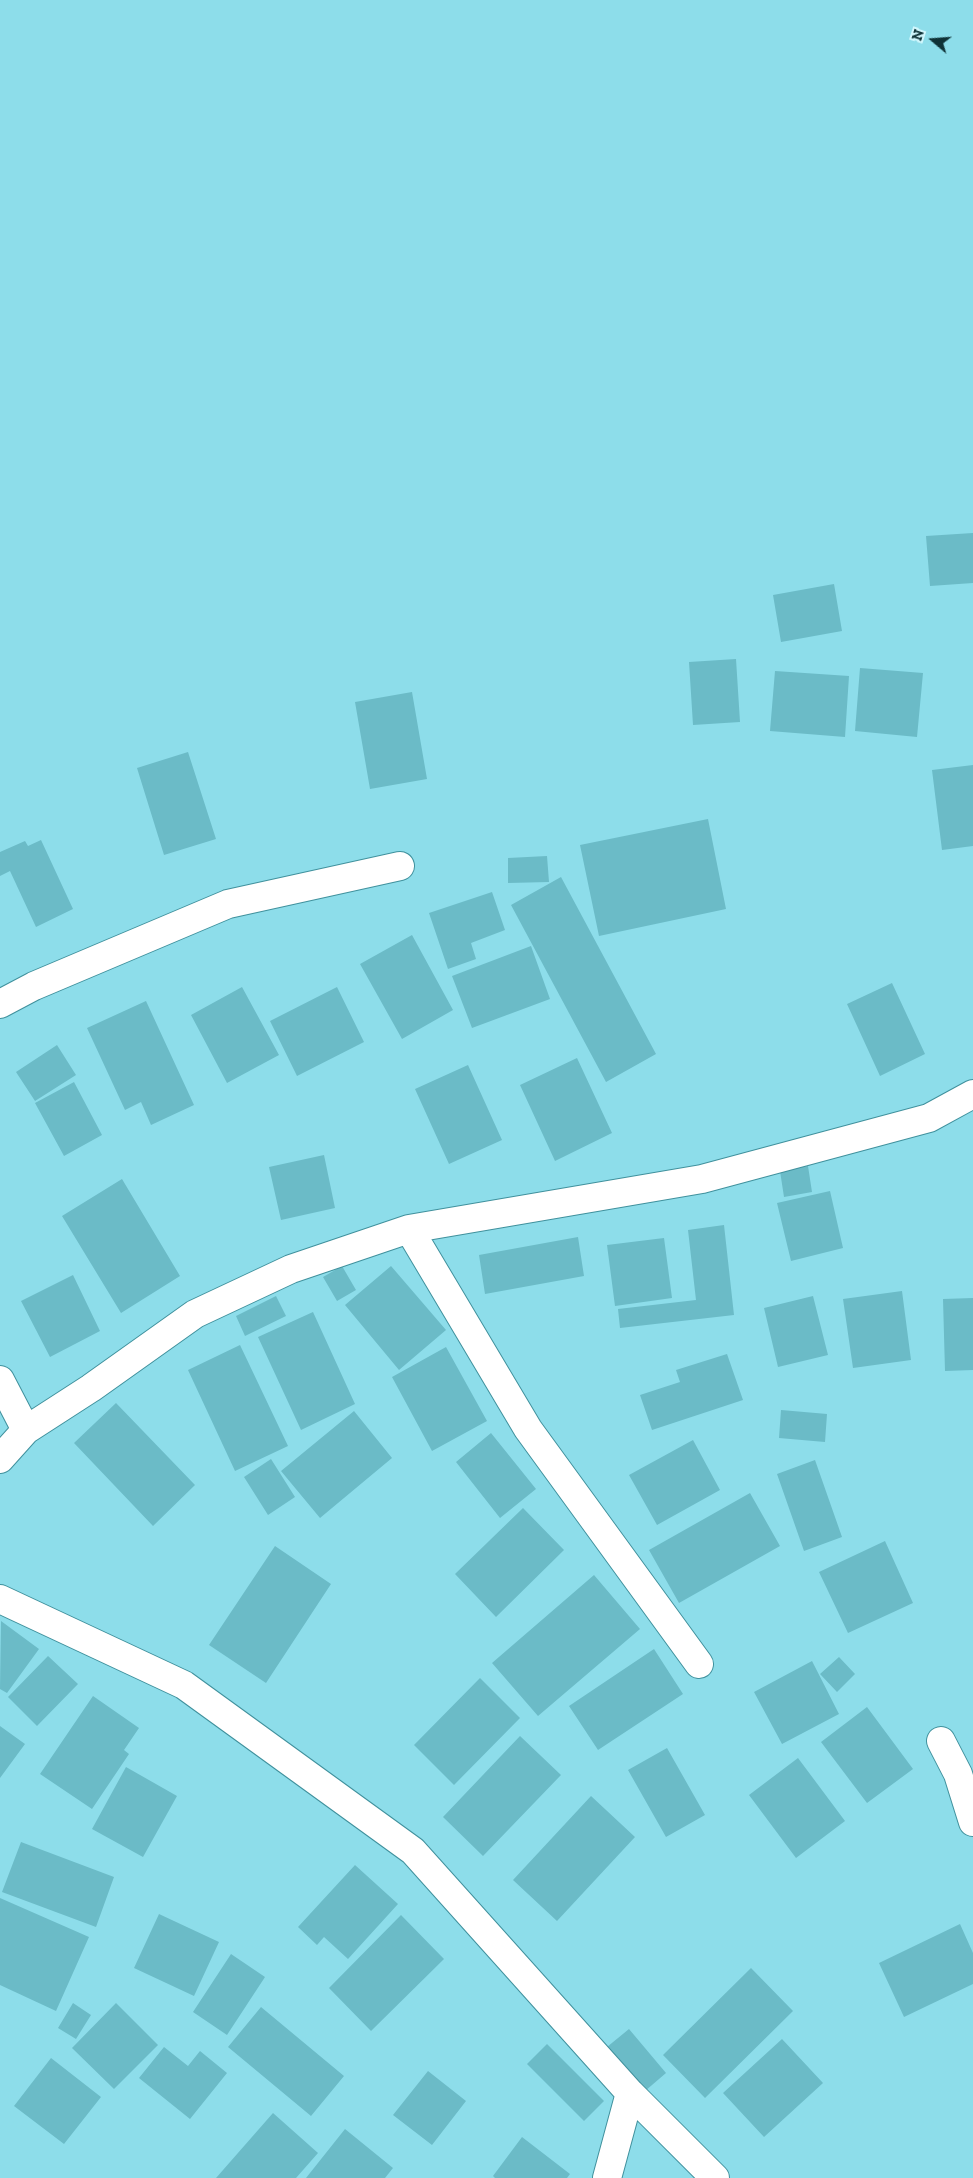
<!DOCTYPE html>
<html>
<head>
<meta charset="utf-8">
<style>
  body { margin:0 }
  #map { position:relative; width:973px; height:2178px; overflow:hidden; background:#8dddea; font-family:"Zilla Slab",serif }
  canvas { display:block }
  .north { position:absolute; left:908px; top:15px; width:50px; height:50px; -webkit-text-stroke:4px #d1f7fd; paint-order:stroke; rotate:288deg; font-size:14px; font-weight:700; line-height:20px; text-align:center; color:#0f3237 }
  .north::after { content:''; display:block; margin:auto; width:18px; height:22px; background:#0f3237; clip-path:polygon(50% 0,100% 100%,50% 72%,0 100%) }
</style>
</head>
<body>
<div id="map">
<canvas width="973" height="2178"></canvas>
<div class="north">N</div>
</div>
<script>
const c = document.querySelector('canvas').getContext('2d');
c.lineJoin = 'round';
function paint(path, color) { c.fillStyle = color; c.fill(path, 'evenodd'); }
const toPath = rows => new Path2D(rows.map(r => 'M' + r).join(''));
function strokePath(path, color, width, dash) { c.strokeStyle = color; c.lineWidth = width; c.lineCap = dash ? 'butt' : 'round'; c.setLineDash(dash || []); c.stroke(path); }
paint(toPath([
  [973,533,973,583,930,586,926,536],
  [834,584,842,631,781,642,773,595],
  [736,659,740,722,693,725,689,662],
  [860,668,923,673,917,737,855,731],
  [775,671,849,676,845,737,770,731],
  [412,692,427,779,370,789,355,702],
  [188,752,216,839,164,855,137,768],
  [973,765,973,846,942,850,932,770],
  [708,819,726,909,599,936,580,845],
  [41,840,73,909,36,927,10,871,0,876,0,852,25,841,28,846],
  [547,856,549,882,508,883,508,858],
  [561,877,656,1054,606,1082,511,905],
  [492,892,505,930,471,943,476,959,448,969,429,913],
  [412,935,453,1010,402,1039,360,964],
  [531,946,550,999,472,1028,452,976],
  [892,983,925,1054,880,1076,847,1004],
  [242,987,279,1055,227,1083,191,1015],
  [337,987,364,1042,297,1076,270,1021],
  [146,1001,194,1105,151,1125,141,1102,125,1110,87,1028],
  [57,1045,76,1075,35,1101,16,1072],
  [577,1058,612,1133,555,1161,520,1085],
  [468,1065,502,1140,449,1164,415,1089],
  [74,1082,102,1135,64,1156,35,1103],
  [324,1155,335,1208,281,1220,269,1167],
  [808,1166,812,1192,784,1197,780,1171],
  [122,1179,180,1276,121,1313,62,1216],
  [830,1191,843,1248,791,1261,777,1203],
  [724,1225,734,1315,620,1328,618,1309,696,1300,688,1230],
  [578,1237,584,1276,485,1294,479,1255],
  [664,1238,672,1298,615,1306,607,1245],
  [342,1266,356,1290,337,1301,323,1277],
  [391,1266,446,1330,399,1370,345,1305],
  [73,1275,100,1331,50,1357,21,1301],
  [902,1291,911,1360,853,1368,843,1299],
  [276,1296,286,1316,245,1336,236,1316],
  [813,1296,828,1355,778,1367,764,1308],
  [973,1298,973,1370,945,1371,943,1299],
  [313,1312,355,1404,301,1430,258,1337],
  [240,1345,288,1446,235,1471,188,1370],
  [446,1347,487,1421,432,1451,392,1377],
  [727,1354,743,1400,652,1430,640,1395,680,1382,676,1370],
  [116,1403,195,1485,153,1526,74,1443],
  [781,1410,827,1414,825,1442,779,1438],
  [354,1411,392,1458,320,1518,281,1471],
  [491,1433,536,1489,500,1518,456,1462],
  [693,1440,720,1490,657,1525,629,1475],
  [271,1459,295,1497,268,1515,244,1477],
  [815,1460,842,1537,804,1551,777,1474],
  [750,1493,780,1546,679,1603,649,1550],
  [523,1508,564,1550,496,1617,455,1574],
  [885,1541,913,1603,848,1633,819,1572],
  [275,1546,331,1584,266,1683,209,1645],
  [594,1575,640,1629,538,1716,492,1663],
  [1,1621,39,1649,7,1693,0,1689],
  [654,1649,683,1694,598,1750,569,1706],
  [48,1656,78,1684,37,1726,8,1697],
  [839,1657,855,1674,837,1692,820,1674],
  [812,1661,839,1714,782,1744,754,1692],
  [480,1678,520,1718,454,1785,414,1745],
  [93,1696,139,1728,124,1750,129,1754,92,1809,40,1774],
  [867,1707,913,1769,867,1803,821,1742],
  [0,1726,25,1744,0,1778],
  [520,1736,561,1775,483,1856,443,1817],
  [667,1748,705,1815,666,1837,628,1770],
  [798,1758,845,1821,796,1858,749,1795],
  [126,1767,177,1796,143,1857,92,1829],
  [591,1796,635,1837,557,1921,513,1880],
  [21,1842,114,1877,96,1927,2,1892],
  [355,1865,398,1904,348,1959,324,1937,317,1945,298,1927],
  [0,1898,89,1937,56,2011,0,1985],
  [159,1914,219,1942,194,1996,134,1968],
  [401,1915,444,1959,371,2031,329,1988],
  [960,1924,973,1953,973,1984,904,2017,879,1963],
  [231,1954,265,1977,227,2035,193,2012],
  [751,1968,793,2011,705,2098,663,2055],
  [73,2003,91,2015,76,2039,58,2028],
  [116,2003,158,2045,114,2089,72,2048],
  [261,2007,344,2076,311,2116,228,2047],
  [629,2029,666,2073,645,2091,607,2047],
  [782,2039,823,2083,764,2137,723,2093],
  [547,2044,604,2101,584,2121,527,2064],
  [164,2047,188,2066,200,2051,227,2073,190,2119,139,2078],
  [51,2058,101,2097,64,2144,14,2106],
  [428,2071,466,2101,432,2145,393,2115],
  [273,2113,318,2153,296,2178,216,2178],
  [345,2129,393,2168,385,2178,306,2178],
  [522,2137,570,2174,567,2178,495,2178,493,2176]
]), '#6bbbc7');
const minor = toPath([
  [0,1004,34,986,228,904,400,866],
  [409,1229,528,1429,699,1664],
  [0,1380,26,1430],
  [0,1459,26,1430,91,1388,195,1314,291,1269,409,1229,702,1179,929,1118,973,1094],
  [0,1599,184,1685,413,1851,630,2093,715,2178],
  [941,1741,958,1774,973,1822],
  [607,2178,630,2093]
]);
strokePath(minor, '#40919d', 30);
strokePath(minor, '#fff', 28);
</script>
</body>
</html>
